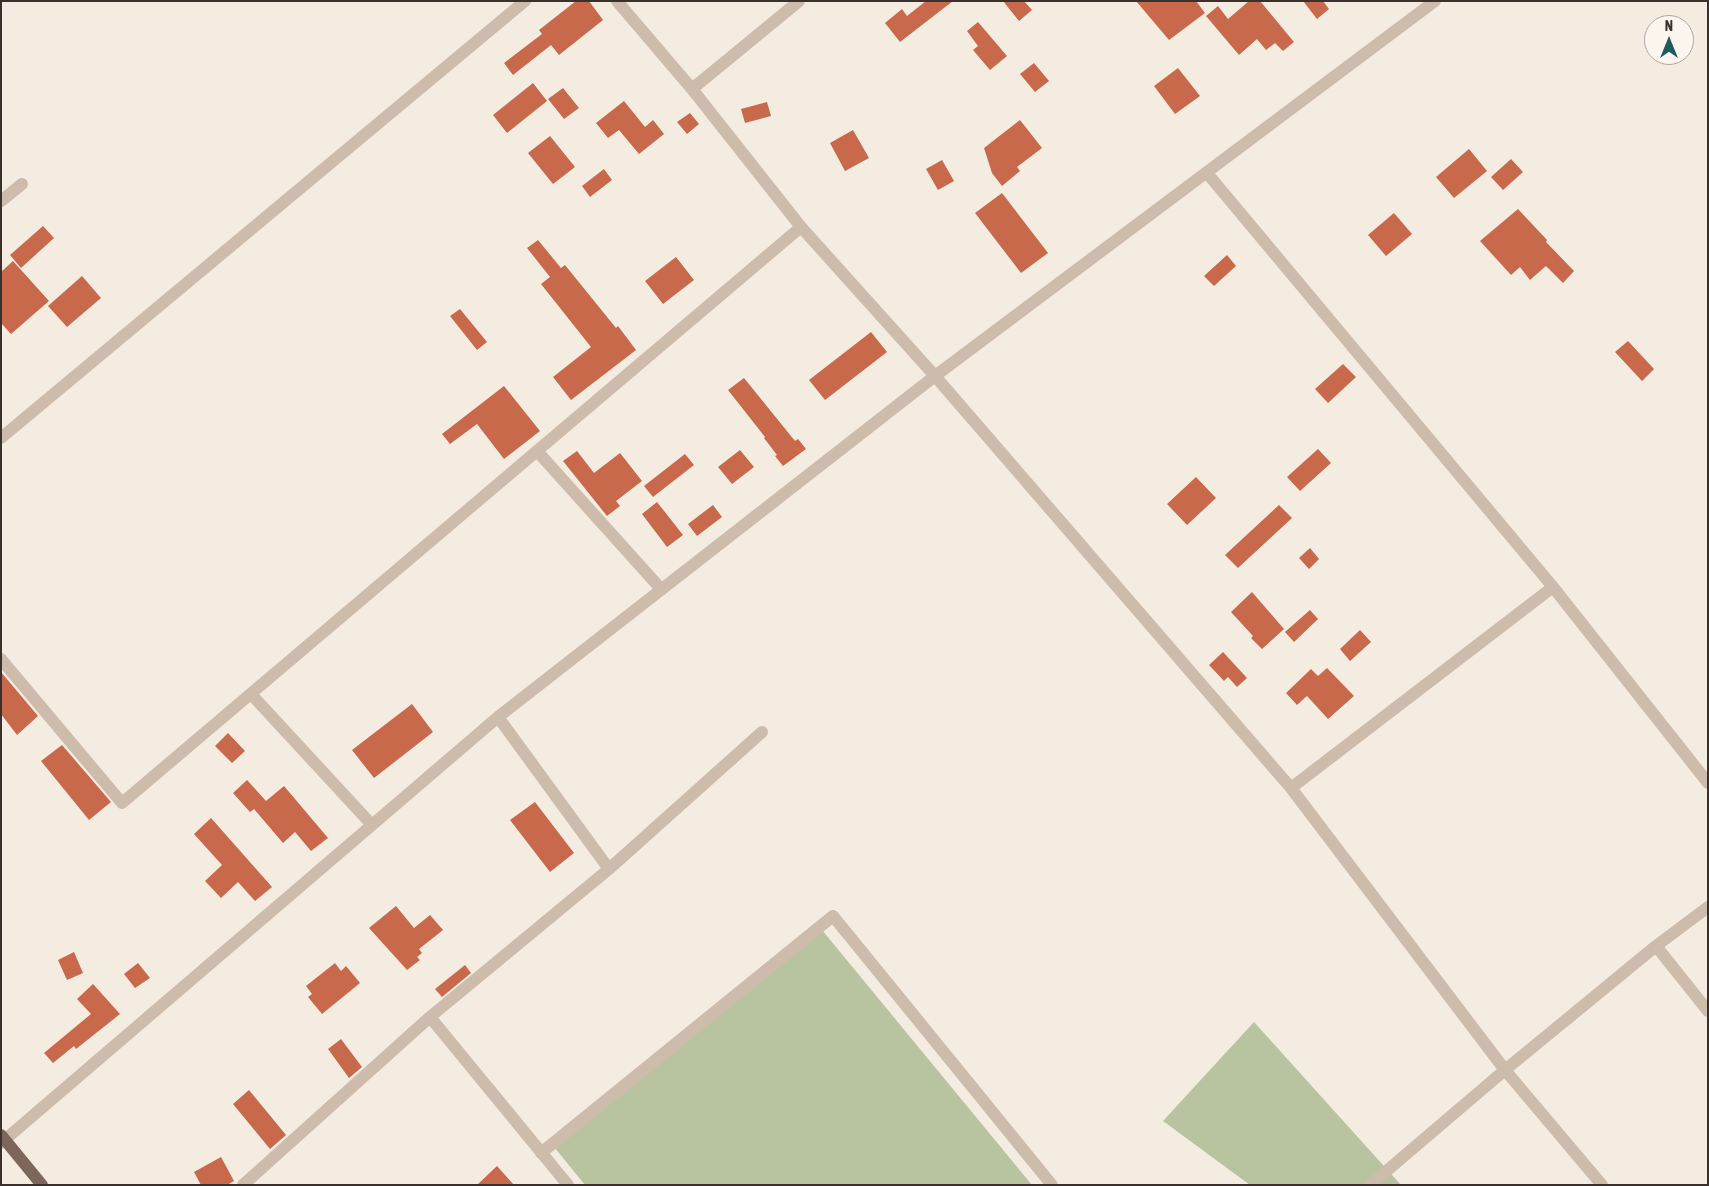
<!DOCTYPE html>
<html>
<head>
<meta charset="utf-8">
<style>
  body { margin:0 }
  #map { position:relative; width:1709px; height:1186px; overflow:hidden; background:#f4ebe1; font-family:"Asap Condensed",sans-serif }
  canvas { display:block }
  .frame { position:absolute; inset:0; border:2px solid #3b302b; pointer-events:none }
  .north { position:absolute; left:1644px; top:15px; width:50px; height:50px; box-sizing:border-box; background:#fbf5ee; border:1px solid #aea6a0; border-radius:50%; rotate:0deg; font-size:14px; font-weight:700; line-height:20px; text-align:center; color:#3b302b }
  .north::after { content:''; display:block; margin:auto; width:18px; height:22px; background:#1f5a5e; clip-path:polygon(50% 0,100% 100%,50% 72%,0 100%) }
</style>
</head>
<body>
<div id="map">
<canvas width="1709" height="1186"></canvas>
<div class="frame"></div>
<div class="north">N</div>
</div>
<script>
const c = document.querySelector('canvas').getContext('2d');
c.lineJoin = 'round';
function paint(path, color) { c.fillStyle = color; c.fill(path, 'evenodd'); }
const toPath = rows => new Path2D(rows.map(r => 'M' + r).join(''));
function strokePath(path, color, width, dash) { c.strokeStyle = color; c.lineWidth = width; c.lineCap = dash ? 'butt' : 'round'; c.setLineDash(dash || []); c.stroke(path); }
paint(toPath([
  [822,930,1032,1185,585,1185,554,1147],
  [1254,1022,1401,1185,1250,1185,1163,1121]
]), '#b8c4a0');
paint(toPath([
  [576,1,589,1,603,20,559,55,551,45,513,75,504,63,542,34,539,30],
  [926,1,953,1,900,42,885,23,902,9,907,16],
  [1003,1,1024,1,1032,10,1019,21],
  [1136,1,1196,1,1205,13,1169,40],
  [1249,1,1260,1,1294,42,1283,51,1275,43,1266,50,1257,39,1239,55,1206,16,1218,6,1228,19],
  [1303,1,1323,1,1329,9,1317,19],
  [978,22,1007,56,990,70,973,50,978,46,967,31],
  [1034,63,1049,81,1035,92,1020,74],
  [1178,68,1200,96,1175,114,1154,86],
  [533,83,547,101,507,133,493,115],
  [563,88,579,108,564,119,548,99],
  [624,101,645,127,653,120,664,134,639,154,619,130,608,138,596,123],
  [767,102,771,116,745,123,741,109],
  [690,113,699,124,687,134,677,122],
  [1020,120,1042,148,1017,167,1020,171,1002,186,992,173,984,148],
  [853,130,869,158,845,171,830,143],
  [550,136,575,167,553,184,528,153],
  [1469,149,1487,171,1454,198,1436,177],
  [1511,159,1523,172,1503,190,1491,177],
  [942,160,954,181,938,190,926,169],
  [604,169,612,180,590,197,582,186],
  [1002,193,1048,253,1021,273,975,213],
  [1518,209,1547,240,1546,242,1574,271,1563,283,1546,266,1530,280,1520,267,1511,275,1480,241],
  [1394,213,1412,234,1386,256,1368,235],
  [43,226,54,238,21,268,10,255],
  [538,240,561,268,565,265,616,328,618,326,636,350,571,400,553,377,591,347,541,284,550,277,527,248],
  [1227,255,1236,266,1214,286,1204,276],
  [676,257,694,280,663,304,645,281],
  [13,261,49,301,11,334,1,323,1,272],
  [82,276,101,298,67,327,48,306],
  [460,309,487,342,477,350,450,316],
  [871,332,887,352,825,400,809,380],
  [1628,341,1654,369,1642,381,1615,352],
  [1343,364,1356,377,1328,403,1315,389],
  [744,378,795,441,798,439,806,449,783,466,775,456,777,455,764,438,765,437,728,390],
  [504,386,540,431,504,459,477,424,450,444,442,434],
  [1318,449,1331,463,1300,491,1287,477],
  [740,450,754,467,732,484,718,467],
  [577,451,594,473,620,453,642,481,616,501,620,506,607,516,563,461],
  [685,454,694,465,653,497,644,486],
  [1196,477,1216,498,1187,525,1167,504],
  [657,502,683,535,667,547,642,514],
  [713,505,722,517,697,536,688,524],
  [1279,505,1292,518,1238,568,1225,555],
  [1310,548,1319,559,1309,569,1299,558],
  [1252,592,1284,629,1262,649,1251,638,1253,636,1231,612],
  [1310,610,1318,619,1294,642,1285,632],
  [1360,630,1371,642,1350,661,1340,649],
  [1223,652,1247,678,1237,687,1228,677,1224,681,1209,665],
  [1327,668,1354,696,1328,719,1307,696,1297,705,1286,693,1311,669,1318,676],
  [1,672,38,716,17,735,1,714],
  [412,704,433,732,374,778,352,750],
  [228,733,245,751,232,763,215,746],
  [62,745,111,802,89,820,41,761],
  [247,780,266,801,284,786,328,838,311,851,295,832,283,843,254,809,250,812,233,793],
  [535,802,574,853,550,872,510,820],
  [211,818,272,887,255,901,238,882,221,898,205,881,222,865,194,834],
  [396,906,414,928,430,915,443,930,419,949,422,953,417,957,420,960,407,970,369,928],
  [74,952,83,973,67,980,58,960],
  [138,963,150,978,135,988,124,974],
  [335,963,341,971,346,966,360,983,322,1014,308,997,312,994,306,986],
  [465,965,471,973,442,997,435,989],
  [93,984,120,1014,76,1049,74,1046,53,1063,44,1053,91,1014,77,999],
  [341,1039,362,1067,349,1078,328,1049],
  [249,1090,286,1135,270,1149,233,1104],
  [221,1157,234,1181,227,1185,201,1185,194,1172],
  [497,1166,514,1185,477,1185]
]), '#c8694b');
strokePath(toPath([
  [617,1,692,89,801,227,935,376,1291,788,1505,1070,1602,1185],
  [692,89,799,1],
  [1207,173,1553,587,1708,783],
  [1,201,22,184],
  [1,438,525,1],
  [537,451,661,589],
  [1,659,122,803,801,227],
  [251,694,372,825],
  [498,717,609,869],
  [1291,788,1553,587],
  [1656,946,1708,1011],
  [430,1017,568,1185],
  [1,1143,498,717,935,376,1435,1],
  [541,1153,833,916,1052,1185],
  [243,1185,430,1017,609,869,762,732],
  [1370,1185,1505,1070,1656,946,1708,907]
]), '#cdbbac', 12);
strokePath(toPath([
  [1,1135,42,1185]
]), '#7d675c', 12);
</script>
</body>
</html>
